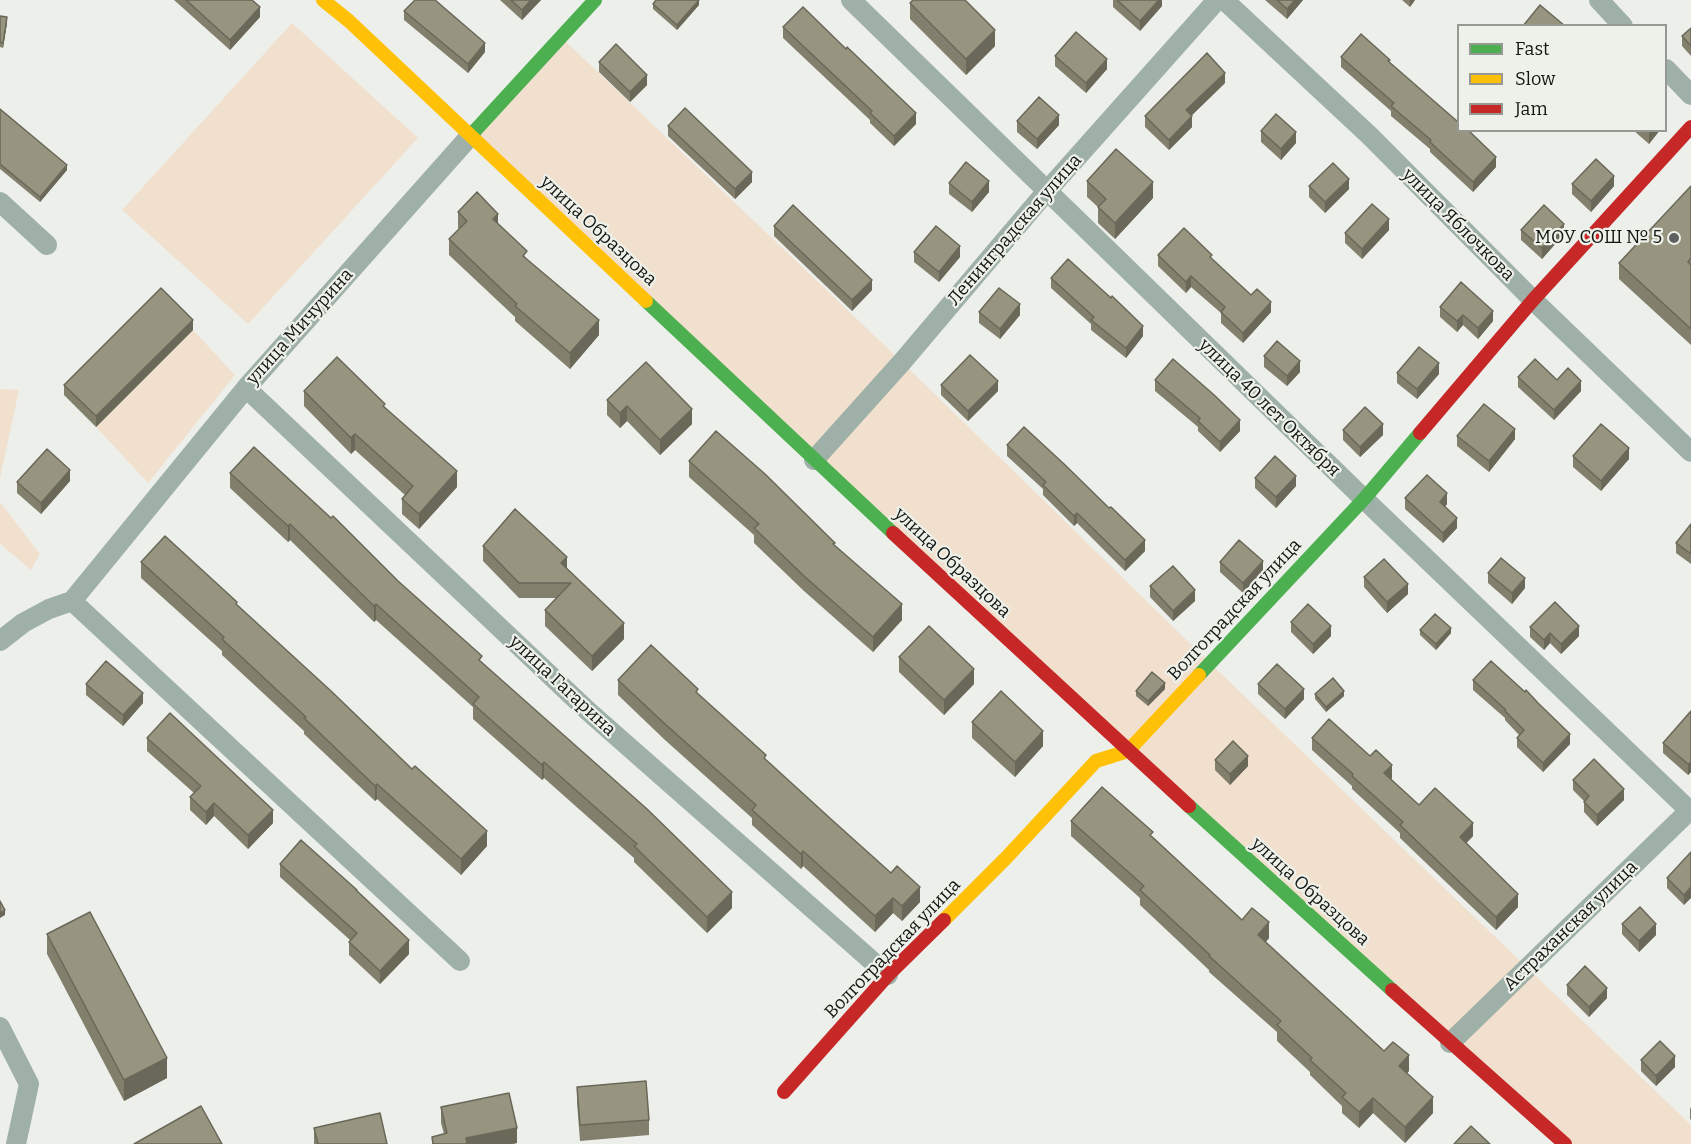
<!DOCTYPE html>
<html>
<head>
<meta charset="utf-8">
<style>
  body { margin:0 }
  #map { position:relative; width:1691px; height:1144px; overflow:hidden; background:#edefeb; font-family:Bitter,serif }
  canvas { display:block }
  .legend { position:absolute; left:1457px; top:24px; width:210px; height:108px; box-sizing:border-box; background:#edf1e9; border:2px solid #969993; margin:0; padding:8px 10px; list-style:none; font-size:18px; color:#131512 }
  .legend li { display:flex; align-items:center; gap:12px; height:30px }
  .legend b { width:30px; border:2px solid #969993 }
</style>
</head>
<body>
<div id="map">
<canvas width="1691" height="1144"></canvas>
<ul class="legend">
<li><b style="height:8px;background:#4caf50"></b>Fast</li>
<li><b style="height:8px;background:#ffc107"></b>Slow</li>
<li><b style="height:8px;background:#c62828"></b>Jam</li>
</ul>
</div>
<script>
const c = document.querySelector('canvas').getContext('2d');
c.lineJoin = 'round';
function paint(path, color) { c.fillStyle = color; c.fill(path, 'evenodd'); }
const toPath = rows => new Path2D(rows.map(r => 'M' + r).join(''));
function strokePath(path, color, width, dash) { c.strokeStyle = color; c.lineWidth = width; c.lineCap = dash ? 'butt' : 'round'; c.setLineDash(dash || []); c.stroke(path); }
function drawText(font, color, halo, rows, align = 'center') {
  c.font = font + ' Bitter,serif'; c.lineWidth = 4.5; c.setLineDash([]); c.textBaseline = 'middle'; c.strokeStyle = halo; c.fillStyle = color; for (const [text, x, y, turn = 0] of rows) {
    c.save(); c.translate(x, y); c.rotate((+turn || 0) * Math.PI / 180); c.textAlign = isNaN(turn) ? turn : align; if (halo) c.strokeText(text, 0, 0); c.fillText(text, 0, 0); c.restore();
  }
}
paint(toPath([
  [292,23,418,138,248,324,122,210],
  [561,37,902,362,1210,663,1691,1125,1691,1144,1565,1144,471,135],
  [193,330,235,375,148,483,96,427],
  [0,389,19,390,0,478],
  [0,502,40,554,31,570,0,544]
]), '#f2e0ce');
strokePath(toPath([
  [851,0,1364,499,1691,812],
  [1224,0,1370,136,1533,300,1691,452],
  [1599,0,1623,26],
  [1666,69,1691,95],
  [0,202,47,245],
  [246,388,588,711,888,975],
  [814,460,902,362,1046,192,1217,0],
  [72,601,460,961],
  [0,641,23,623,49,609,72,601,246,388,471,135],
  [0,1027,29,1084,16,1144],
  [1450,1043,1691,809]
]), '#9eb0a7', 20);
strokePath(toPath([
  [471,135,595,0],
  [646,301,893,533],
  [1199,675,1364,499,1420,433],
  [1189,806,1392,990]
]), '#4caf50', 14);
strokePath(toPath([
  [323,0,349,21,646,301],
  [944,920,1007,857,1096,761,1128,751,1199,675]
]), '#ffc107', 14);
strokePath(toPath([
  [1420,433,1533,300,1691,127],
  [893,533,1189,806],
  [1392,990,1565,1144],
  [784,1092,888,975,944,920]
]), '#c62828', 14);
paint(toPath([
  [174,0,252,0,260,17,230,50],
  [500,0,541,0,522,20],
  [1113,0,1162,0,1162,6,1140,31,1113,7],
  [1265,0,1303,0,1287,19],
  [1402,0,1415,0,1410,7],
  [910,3,995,46,966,75,910,19],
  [653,4,699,5,677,30,653,9],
  [404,11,485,52,468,73,404,20],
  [0,16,7,23,3,48,0,47],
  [783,27,846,49,916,124,894,146,870,123,870,120,783,38],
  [1691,28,1691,56,1682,46,1682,36],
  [1055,56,1107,69,1086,93,1055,66],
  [1341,57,1390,63,1496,167,1473,192,1430,152,1430,149,1391,116,1391,111,1341,67],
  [599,62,647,85,630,102,599,72],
  [1225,83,1191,116,1192,127,1169,150,1145,127,1145,116],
  [0,109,67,170,40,202,0,169],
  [1017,121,1059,125,1037,149,1017,132],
  [668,126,752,182,735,199,668,136],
  [1633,130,1660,130,1649,144],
  [1261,131,1296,143,1281,160,1261,142],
  [1087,181,1153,198,1115,239,1098,223,1098,207,1087,197],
  [949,183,989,192,972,212,949,194],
  [1572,184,1614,186,1591,212,1572,194],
  [1309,186,1349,189,1325,213,1309,197],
  [1691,186,1691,345,1619,279,1619,263],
  [458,212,498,224,527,259,599,335,570,369,515,321,515,317,449,255,449,239,459,229,458,228],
  [774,226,872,290,852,311,774,236],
  [1389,230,1362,259,1345,243,1345,233],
  [1521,230,1564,234,1542,259,1521,240],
  [914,252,960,257,939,282,914,262],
  [1158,255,1212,260,1271,312,1243,343,1221,323,1221,313,1191,287,1186,293,1158,266],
  [1051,278,1143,336,1126,358,1091,330,1091,324,1051,288],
  [1440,307,1493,321,1478,339,1463,325,1457,332,1440,317],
  [979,312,1020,315,1000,339,979,323],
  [193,330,96,427,64,395,64,385],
  [1264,356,1300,372,1287,386,1264,367],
  [1397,373,1439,374,1417,399,1397,383],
  [1518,377,1557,380,1581,391,1554,420,1518,387],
  [1155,380,1240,431,1220,452,1198,431,1198,427,1155,391],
  [941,385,998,391,968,421,941,395],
  [304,391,385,407,457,487,419,529,402,514,402,499,405,495,355,450,351,454,304,406],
  [607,400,692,424,660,455,627,421,620,428,607,415],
  [1343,430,1383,435,1360,457,1343,440],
  [1457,436,1515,439,1489,472,1457,446],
  [1007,445,1109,508,1145,551,1125,571,1077,523,1074,526,1043,495,1043,489,1007,456],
  [1573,456,1629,459,1601,491,1573,467],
  [689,461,835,546,902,620,873,652,804,591,754,543,754,535,689,477],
  [230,473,398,581,732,908,707,933,634,862,634,858,544,778,542,780,473,719,473,707,376,620,374,622,290,540,288,542,230,488],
  [1255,478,1296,486,1276,508,1255,488],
  [70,481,41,514,17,493,17,482],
  [1405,498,1447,504,1445,507,1457,528,1443,543,1405,509],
  [1691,524,1691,564,1676,553,1676,543],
  [483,546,567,569,624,639,592,671,545,626,545,610,556,598,519,598,483,561],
  [141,562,237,605,487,846,461,875,377,799,375,801,304,734,304,731,222,655,222,651,141,578],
  [1220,562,1263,571,1243,593,1220,572],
  [1488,573,1525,588,1512,604,1488,583],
  [1364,577,1408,594,1387,613,1364,587],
  [1150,586,1195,601,1173,621,1150,597],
  [1291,622,1331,636,1313,654,1291,632],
  [1530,627,1579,636,1561,654,1550,643,1544,650,1530,637],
  [1420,630,1451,633,1436,650,1420,635],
  [899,657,974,684,944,715,899,672],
  [618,680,698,694,766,760,920,902,902,921,893,913,875,932,803,866,801,869,752,825,752,818,665,740,618,695],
  [1473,680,1570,744,1543,772,1517,747,1517,738,1519,735,1505,720,1505,718,1473,690],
  [86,684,143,703,123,726,86,695],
  [1258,684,1304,699,1285,719,1258,694],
  [1165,689,1148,706,1136,696,1136,691],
  [1315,694,1344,696,1326,712,1315,699],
  [1691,711,1691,772,1688,775,1663,753,1663,743],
  [972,722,1043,746,1015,777,972,738],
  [147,738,273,823,248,849,214,816,206,825,190,810,190,797,194,793,147,751],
  [1312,738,1392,778,1391,779,1419,805,1473,836,1466,843,1518,907,1496,930,1400,838,1400,833,1352,789,1352,786,1312,750],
  [1215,760,1248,766,1230,785,1215,770],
  [1573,780,1624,800,1597,826,1584,812,1584,801,1573,790],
  [1071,821,1153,837,1242,920,1269,938,1266,942,1384,1051,1409,1071,1407,1073,1433,1113,1405,1143,1373,1113,1359,1128,1342,1113,1342,1106,1310,1075,1310,1072,1277,1041,1277,1032,1209,972,1209,970,1140,905,1140,898,1071,836],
  [1691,852,1684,905,1667,888,1667,878],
  [280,864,357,891,409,954,380,984,349,955,349,942,350,940,280,877],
  [1622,924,1656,935,1639,952,1622,934],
  [47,934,167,1078,124,1101,47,954],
  [1567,985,1607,998,1589,1017,1567,995],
  [1641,1060,1675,1067,1656,1086,1641,1071],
  [577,1087,649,1120,649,1135,580,1141,577,1102],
  [441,1107,517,1143,512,1144,432,1144,432,1137,444,1134,441,1123],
  [1691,1107,1691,1120,1690,1119,1690,1109],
  [314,1128,387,1144,314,1144]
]), '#827f6d');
paint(toPath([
  [531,0,541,0,522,20,522,10],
  [699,0,699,5,677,30,677,25],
  [1159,0,1162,0,1162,6,1140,31,1140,21],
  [1295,0,1303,0,1287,19,1287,9],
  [1410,0,1415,0,1410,7],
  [260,7,260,17,230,50,230,40],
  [7,17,7,23,3,48,3,43],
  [995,30,995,46,966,75,966,59],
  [485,43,485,52,468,73,468,64],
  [1107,59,1107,69,1086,93,1086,83],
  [1225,73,1225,83,1186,121,1186,110],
  [647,75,647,85,630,102,630,92],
  [916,113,916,124,894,146,894,136],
  [1059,115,1059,125,1037,149,1037,139],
  [1192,116,1192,127,1169,150,1169,140],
  [1651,130,1660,130,1649,144,1649,133],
  [1296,132,1296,143,1281,160,1281,149],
  [1496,157,1496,167,1473,192,1473,182],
  [67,165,67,170,40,202,40,197],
  [752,172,752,182,735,199,735,189],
  [1614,176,1614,186,1591,212,1591,201],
  [1349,179,1349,189,1325,213,1325,202],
  [989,181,989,192,972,212,972,202],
  [1153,182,1153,198,1115,239,1115,223],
  [498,214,498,229,493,219],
  [1389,219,1389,230,1362,259,1362,249],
  [1564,224,1564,234,1542,259,1542,248],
  [960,246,960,257,939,282,939,272],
  [1191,276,1191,287,1186,293,1186,282],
  [872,280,872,290,852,311,852,300],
  [1271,302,1271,312,1243,343,1243,333],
  [1020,304,1020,315,1000,339,1000,329],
  [1493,311,1493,321,1478,339,1478,328],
  [1463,315,1463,325,1457,332,1457,321],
  [193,320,193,330,96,427,96,416],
  [599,320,599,335,570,369,570,353],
  [1143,326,1143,336,1126,358,1126,348],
  [1300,361,1300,372,1287,386,1287,376],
  [1439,363,1439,374,1417,399,1417,389],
  [998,381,998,391,968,421,968,411],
  [1581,381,1581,391,1554,420,1554,410],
  [627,406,627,421,620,428,620,413],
  [692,409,692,424,660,455,660,440],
  [1240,420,1240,431,1220,452,1220,442],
  [1383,424,1383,435,1360,457,1360,447],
  [1515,429,1515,439,1489,472,1489,461],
  [355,434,355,450,351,454,351,438],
  [1629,448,1629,459,1601,491,1601,481],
  [70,470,70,481,41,514,41,503],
  [457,471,457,487,419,529,419,514],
  [1296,476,1296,486,1276,508,1276,497],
  [1447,493,1447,504,1440,512,1440,502],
  [1077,513,1077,523,1074,526,1074,516],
  [1457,518,1457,528,1443,543,1443,533],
  [290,524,290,540,288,542,288,526],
  [1145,540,1145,551,1125,571,1125,560],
  [567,557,567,572,561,563],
  [1263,561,1263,571,1243,593,1243,583],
  [1525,578,1525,588,1512,604,1512,593],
  [1408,584,1408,594,1387,613,1387,602],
  [1195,590,1195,601,1173,621,1173,611],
  [376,604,376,620,374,622,374,606],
  [902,604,902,620,873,652,873,637],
  [624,623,624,639,592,671,592,656],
  [1331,626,1331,636,1313,654,1313,644],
  [1579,626,1579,636,1561,654,1561,644],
  [1451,628,1451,633,1436,650,1436,644],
  [1550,633,1550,643,1544,650,1544,640],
  [974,669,974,684,944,715,944,700],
  [1165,683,1165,689,1148,706,1148,701],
  [1304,689,1304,699,1285,719,1285,709],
  [1344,691,1344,696,1326,712,1326,707],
  [143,693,143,703,123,726,123,715],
  [1043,731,1043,746,1015,777,1015,762],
  [1570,734,1570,744,1543,772,1543,763],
  [1248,756,1248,766,1230,785,1230,774],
  [544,762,544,778,542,780,542,765],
  [1691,762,1691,772,1688,775,1688,764],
  [1392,765,1392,778,1384,786,1384,773],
  [377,784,377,799,375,801,375,786],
  [1624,789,1624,800,1597,826,1597,815],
  [214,803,214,816,206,825,206,812],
  [273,810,273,823,248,849,248,835],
  [1473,823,1473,836,1460,850,1460,837],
  [487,831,487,846,461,875,461,859],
  [803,851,803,866,801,869,801,854],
  [920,887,920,902,902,921,902,906],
  [1691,887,1691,898,1684,905,1684,895],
  [732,892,732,908,707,933,707,917],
  [1518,894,1518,907,1496,930,1496,917],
  [893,898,893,913,875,932,875,916],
  [5,910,5,915,0,918,0,913],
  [1269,922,1269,938,1258,950,1258,935],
  [1656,924,1656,935,1639,952,1639,941],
  [409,940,409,954,380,984,380,971],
  [1607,988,1607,998,1589,1017,1589,1007],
  [1409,1055,1409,1071,1399,1082,1399,1066],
  [1675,1056,1675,1067,1656,1086,1656,1076],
  [167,1058,167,1078,124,1101,124,1080],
  [1433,1097,1433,1113,1405,1143,1405,1127],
  [1373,1098,1373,1113,1359,1128,1359,1112],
  [517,1128,517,1143,512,1144,466,1144,466,1138]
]), '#6a6859');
const building = toPath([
  [186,0,252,0,260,7,230,40,186,0],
  [415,0,435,0,485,43,468,64,404,11,415,0],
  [511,0,531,0,522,10,511,0],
  [656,0,699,0,677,25,653,4,656,0],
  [913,0,965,0,995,30,966,59,910,3,913,0],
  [1117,0,1159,0,1140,21,1117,0],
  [1277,0,1295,0,1287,9,1277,0],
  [1540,5,1565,26,1523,26,1540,5],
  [803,7,846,49,847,47,916,113,894,136,870,113,872,111,783,27,803,7],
  [0,16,7,17,3,43,0,42,0,16],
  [1691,28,1691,46,1682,36,1691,28],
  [1076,32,1107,59,1086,83,1055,56,1076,32],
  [1361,34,1390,60,1388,61,1458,122,1458,130,1468,130,1496,157,1473,182,1430,142,1431,140,1391,106,1394,103,1341,57,1361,34],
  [616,44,647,75,630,92,599,62,616,44],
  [1207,53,1225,73,1186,110,1192,116,1169,140,1145,116,1207,53],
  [1039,97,1059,115,1037,139,1017,121,1039,97],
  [685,108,752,172,735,189,668,126,685,108],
  [0,109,67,165,40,197,0,164,0,109],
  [1276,114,1296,132,1281,149,1261,131,1276,114],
  [1116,149,1153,182,1115,223,1098,207,1106,199,1087,181,1116,149],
  [1596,159,1614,176,1591,201,1572,184,1596,159],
  [966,162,989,181,972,202,949,183,966,162],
  [1333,163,1349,179,1325,202,1309,186,1333,163],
  [1691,186,1691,258,1688,262,1691,265,1691,329,1619,263,1691,186],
  [477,192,498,214,493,219,527,251,523,256,599,320,570,353,515,306,517,304,449,239,467,221,458,212,477,192],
  [1372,204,1389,219,1362,249,1345,233,1372,204],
  [793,205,872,280,852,300,774,226,793,205],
  [1544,205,1564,224,1542,248,1521,230,1544,205],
  [936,226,960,246,939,272,914,252,936,226],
  [1184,228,1212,255,1210,257,1251,295,1257,289,1271,302,1243,333,1221,312,1225,307,1191,276,1186,282,1158,255,1184,228],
  [1068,259,1111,298,1112,296,1143,326,1126,348,1091,320,1094,317,1051,278,1068,259],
  [1461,282,1493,311,1478,328,1463,315,1457,321,1440,307,1461,282],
  [161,288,193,320,96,416,64,385,161,288],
  [999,288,1020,304,1000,329,979,312,999,288],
  [1277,341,1300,361,1287,376,1264,356,1277,341],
  [1419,347,1439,363,1417,389,1397,373,1419,347],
  [970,355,998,381,968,411,941,385,970,355],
  [337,357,385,404,383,406,457,471,419,514,402,499,413,486,355,434,351,438,304,391,337,357],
  [1173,359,1213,394,1240,420,1220,442,1198,421,1200,418,1155,380,1173,359],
  [1535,359,1557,380,1568,368,1581,381,1554,410,1518,377,1535,359],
  [646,362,692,409,660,440,627,406,620,413,607,400,646,362],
  [1484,404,1515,429,1489,461,1457,436,1484,404],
  [1365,407,1383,424,1360,447,1343,430,1365,407],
  [1601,424,1629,448,1601,481,1573,456,1601,424],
  [1024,427,1064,464,1109,508,1111,507,1145,540,1125,560,1077,513,1074,516,1043,485,1046,482,1007,445,1024,427],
  [716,431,765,474,835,543,833,544,902,604,873,637,804,576,754,528,759,524,689,461,716,431],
  [254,447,331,518,333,516,398,581,482,656,479,660,647,809,732,892,707,917,634,846,637,844,544,762,542,765,473,704,479,697,376,604,374,606,290,524,288,526,230,473,254,447],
  [47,449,70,470,41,503,17,482,47,449],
  [1275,456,1296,476,1276,497,1255,478,1275,456],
  [1427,475,1447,493,1440,502,1457,518,1443,533,1405,498,1427,475],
  [515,509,567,557,561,563,624,623,592,656,545,610,571,583,519,583,483,546,515,509],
  [1691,524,1691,554,1676,543,1691,524],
  [165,536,237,602,236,604,331,691,412,769,415,766,487,831,461,859,377,784,375,786,304,718,306,717,222,639,224,637,141,562,165,536],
  [1239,540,1263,561,1243,583,1220,562,1239,540],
  [1501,558,1525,578,1512,593,1488,573,1501,558],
  [1384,559,1408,584,1387,602,1364,577,1384,559],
  [1173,566,1195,590,1173,611,1150,586,1173,566],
  [1555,602,1579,626,1561,644,1550,633,1544,640,1530,627,1555,602],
  [1308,604,1331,626,1313,644,1291,622,1308,604],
  [1435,614,1451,628,1436,644,1420,630,1435,614],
  [929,626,974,669,944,700,899,657,929,626],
  [651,645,698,689,696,692,766,755,764,758,832,820,891,873,897,866,920,887,902,906,893,898,875,916,803,851,801,854,752,810,756,805,665,724,618,680,651,645],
  [106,661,143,693,123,715,86,684,106,661],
  [1491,661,1525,692,1526,690,1538,703,1570,734,1543,763,1517,738,1524,730,1505,711,1506,710,1473,680,1491,661],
  [1277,664,1304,689,1285,709,1258,684,1277,664],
  [1152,672,1165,683,1148,701,1136,691,1152,672],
  [1333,678,1344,691,1326,707,1315,694,1333,678],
  [1001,691,1043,731,1015,762,972,722,1001,691],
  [1691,711,1691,762,1688,764,1663,743,1691,711],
  [170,713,273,810,248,835,214,803,206,812,190,797,201,786,147,738,170,713],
  [1329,719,1370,756,1376,750,1392,765,1384,773,1419,805,1435,788,1473,823,1460,837,1518,894,1496,917,1400,825,1403,822,1352,776,1353,774,1312,738,1329,719],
  [1233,741,1248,756,1230,774,1215,760,1233,741],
  [1594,759,1624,789,1597,815,1584,802,1589,796,1573,780,1594,759],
  [1102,787,1153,832,1150,835,1242,920,1252,908,1269,922,1258,935,1384,1051,1393,1042,1409,1055,1399,1066,1433,1097,1405,1127,1373,1098,1359,1112,1342,1097,1346,1093,1310,1060,1312,1058,1277,1025,1281,1021,1209,956,1210,955,1140,890,1144,886,1071,821,1102,787],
  [301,840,357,890,356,890,409,940,380,971,349,942,357,933,280,864,301,840],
  [1691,852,1691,887,1684,895,1667,878,1691,852],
  [0,901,5,910,0,913,0,901],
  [1640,907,1656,924,1639,941,1622,924,1640,907],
  [90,912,167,1058,124,1080,47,934,90,912],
  [1585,966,1607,988,1589,1007,1567,985,1585,966],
  [1660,1041,1675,1056,1656,1076,1641,1060,1660,1041],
  [646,1081,649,1120,580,1125,577,1087,646,1081],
  [509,1093,517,1128,466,1138,467,1144,433,1144,432,1137,447,1133,441,1107,509,1093],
  [201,1106,222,1144,134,1144,201,1106],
  [380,1113,387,1144,318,1144,314,1128,380,1113],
  [1471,1126,1490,1144,1454,1144,1471,1126]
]);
paint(building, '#97947f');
strokePath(building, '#6a6859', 1.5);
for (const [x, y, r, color] of [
  [1674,238,6,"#5f615e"]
]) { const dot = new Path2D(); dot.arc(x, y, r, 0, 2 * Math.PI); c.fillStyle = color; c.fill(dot); strokePath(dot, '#edf1e9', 2); }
drawText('18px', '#131512', '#edf1e9', [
  ["улица Яблочкова",1458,225,45],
  ["Ленинградская улица",1015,230,-49],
  ["улица Образцова",598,231,43],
  ["улица Мичурина",300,327,-48],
  ["улица 40 лет Октября",1269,408,44],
  ["улица Образцова",952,563,43],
  ["Волгоградская улица",1235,610,-47],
  ["улица Гагарина",562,686,43],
  ["улица Образцова",1310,892,42],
  ["Астраханская улица",1571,926,-44],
  ["Волгоградская улица",893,949,-46]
]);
drawText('18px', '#131512', '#edf1e9', [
  ["МОУ СОШ № 5",1662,238]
], 'right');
</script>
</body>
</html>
